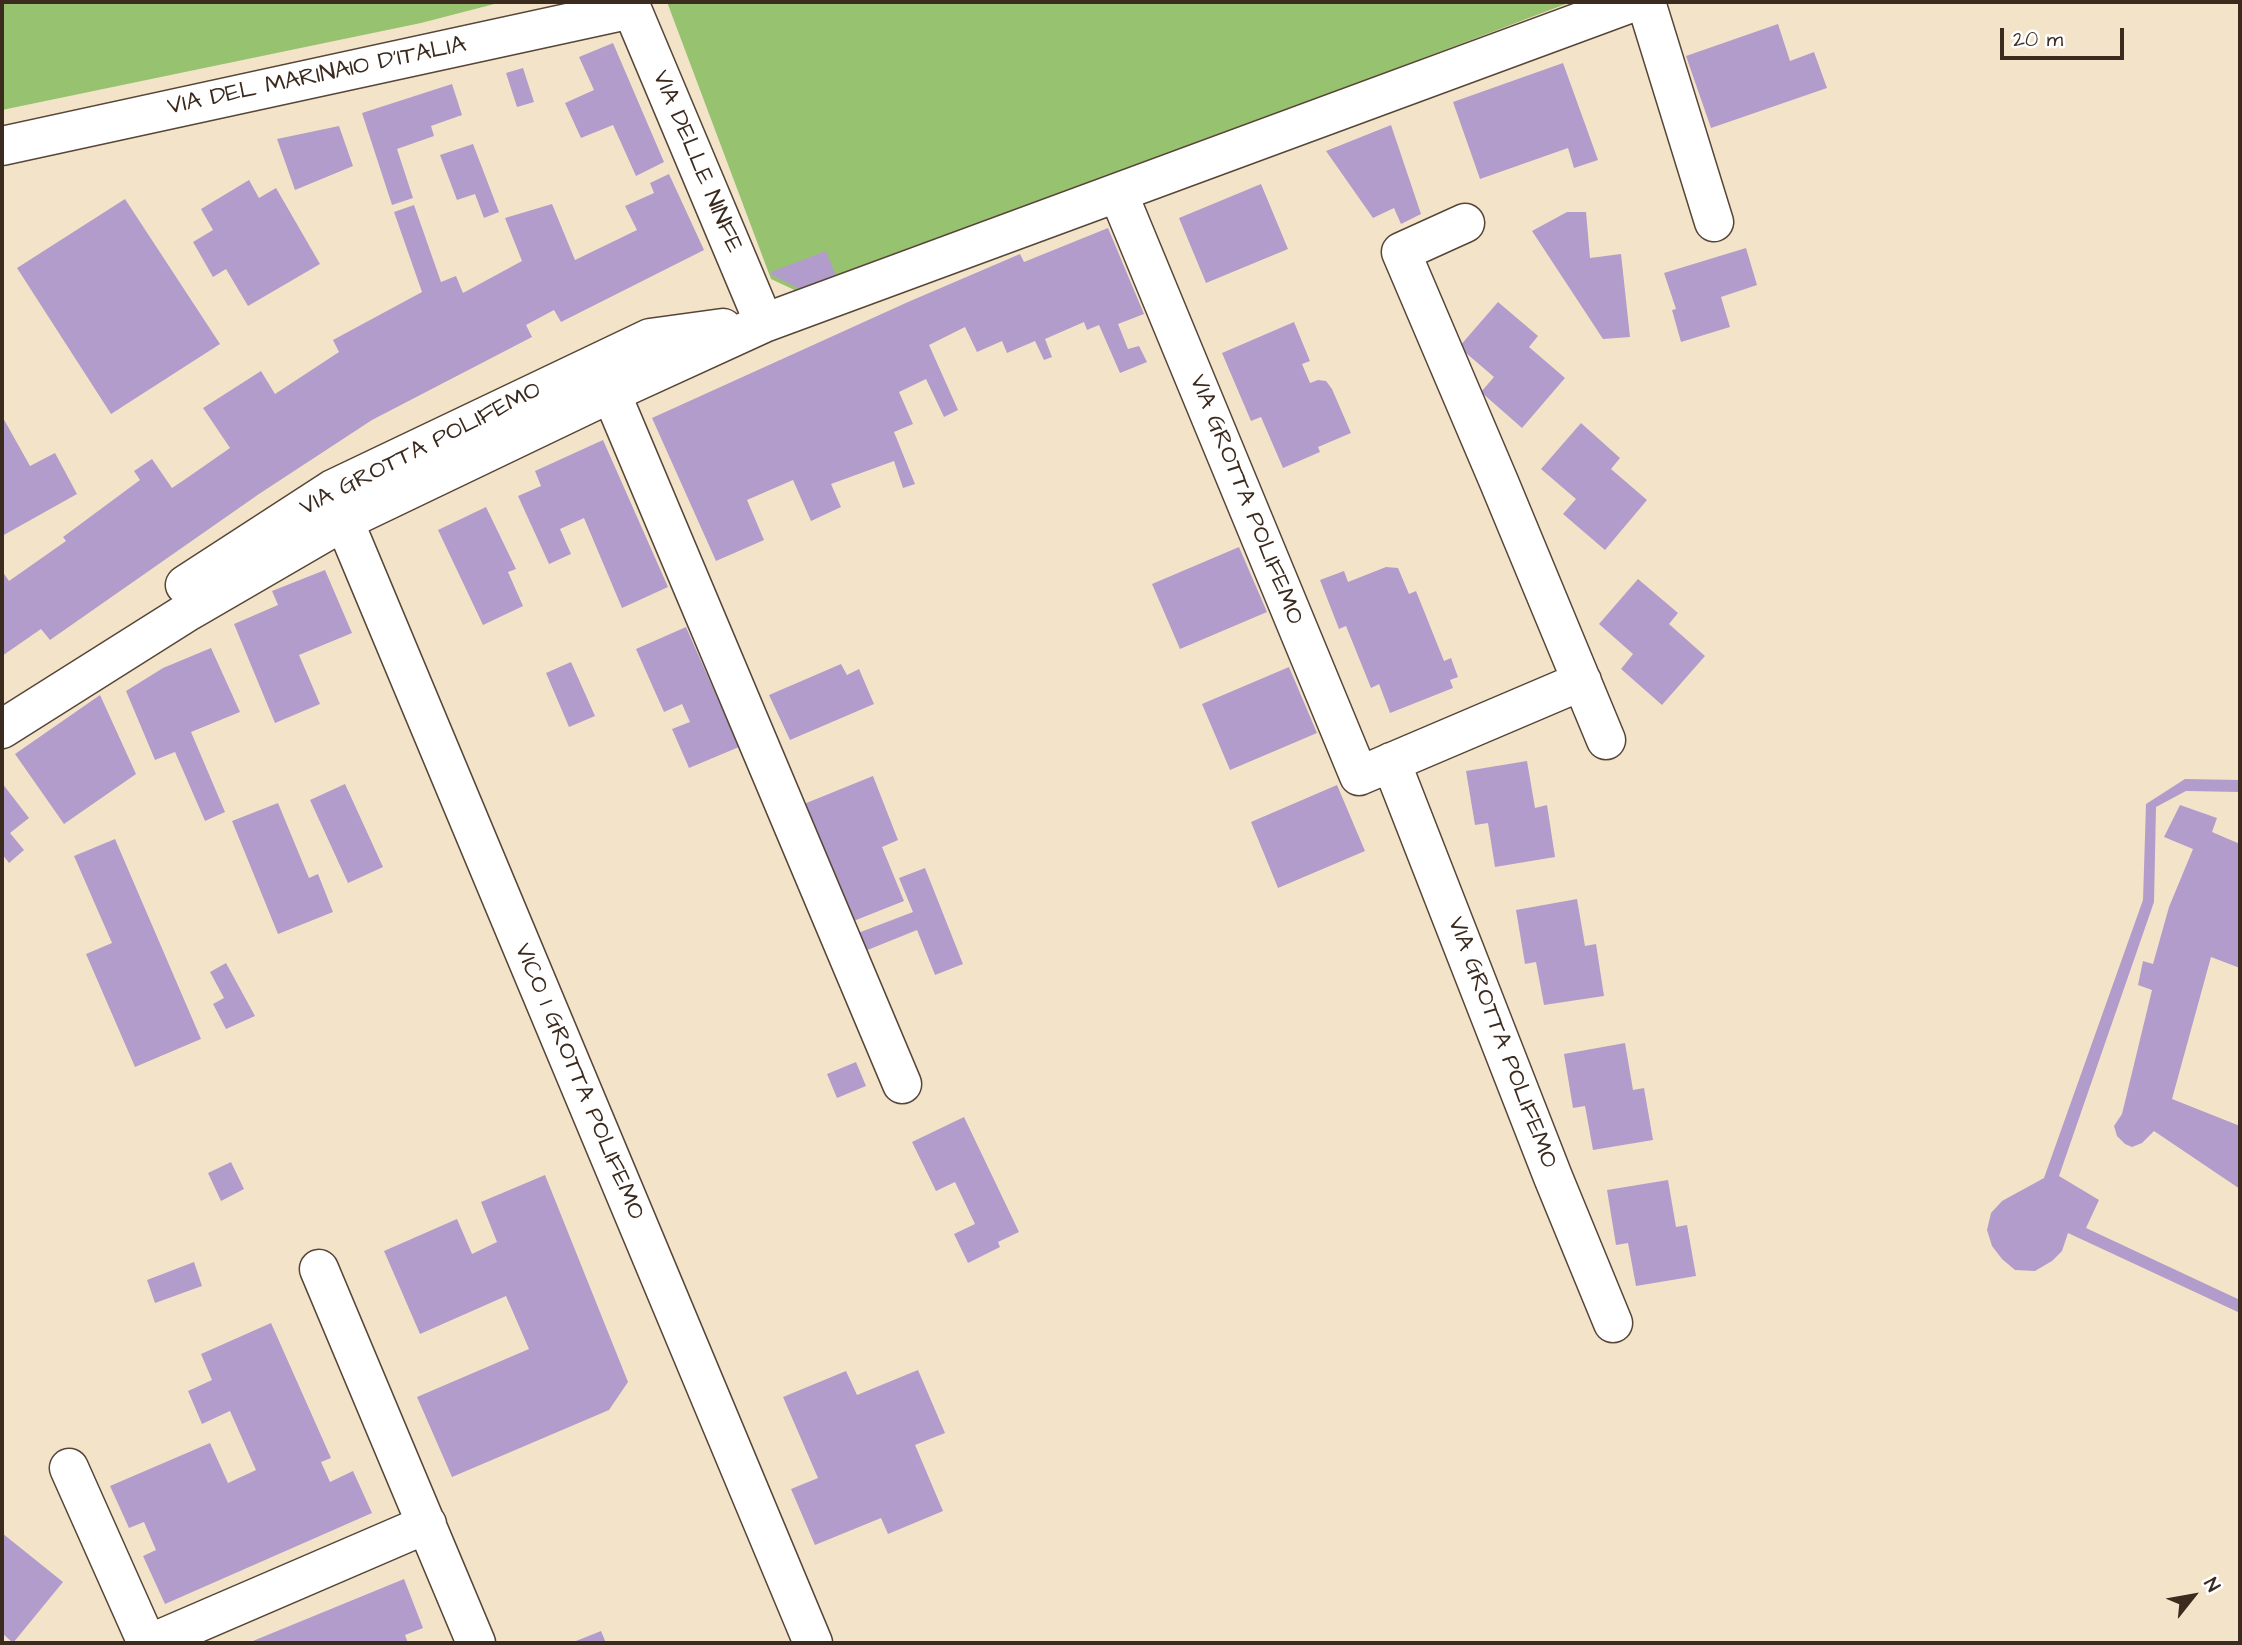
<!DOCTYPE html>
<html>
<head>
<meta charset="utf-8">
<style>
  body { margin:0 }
  #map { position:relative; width:2242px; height:1645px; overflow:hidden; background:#f3e4c9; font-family:"Architects Daughter",sans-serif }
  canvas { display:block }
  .frame { position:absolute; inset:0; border:4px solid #3b2a1e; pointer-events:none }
  .north { position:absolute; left:2158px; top:1561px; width:70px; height:70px; -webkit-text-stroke:5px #fff; paint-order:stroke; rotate:59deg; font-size:19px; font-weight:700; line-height:28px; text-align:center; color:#3b2a1e }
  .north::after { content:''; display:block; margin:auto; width:24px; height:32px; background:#3b2a1e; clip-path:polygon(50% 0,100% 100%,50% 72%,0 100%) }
  .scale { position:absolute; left:2000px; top:28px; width:124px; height:32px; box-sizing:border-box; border:4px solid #3b2a1e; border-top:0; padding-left:9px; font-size:21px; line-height:24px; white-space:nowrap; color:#3b2a1e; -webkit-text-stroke:5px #fff; paint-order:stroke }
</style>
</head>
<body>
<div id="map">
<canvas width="2242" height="1645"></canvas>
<div class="frame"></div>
<div class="north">N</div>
<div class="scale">20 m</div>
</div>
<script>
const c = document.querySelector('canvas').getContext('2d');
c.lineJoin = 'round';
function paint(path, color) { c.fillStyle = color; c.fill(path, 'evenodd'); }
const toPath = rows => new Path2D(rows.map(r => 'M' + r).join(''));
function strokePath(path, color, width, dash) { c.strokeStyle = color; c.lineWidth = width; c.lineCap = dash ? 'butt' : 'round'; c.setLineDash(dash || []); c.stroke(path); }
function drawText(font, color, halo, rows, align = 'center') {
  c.font = font + ' "Architects Daughter",sans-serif'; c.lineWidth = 6; c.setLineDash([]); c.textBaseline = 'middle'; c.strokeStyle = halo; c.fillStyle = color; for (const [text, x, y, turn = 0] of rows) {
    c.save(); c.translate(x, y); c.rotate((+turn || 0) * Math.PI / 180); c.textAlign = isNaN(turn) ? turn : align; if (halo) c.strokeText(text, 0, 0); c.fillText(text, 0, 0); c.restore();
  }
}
paint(toPath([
  [2,2,502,2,421,23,2,110],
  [667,2,1571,2,803,294,771,279]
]), '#97c26f');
paint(toPath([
  [1778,24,1790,61,1814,52,1827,88,1711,128,1686,56],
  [613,43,664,162,636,176,613,125,581,138,565,103,594,90,579,57],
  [1563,63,1598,160,1574,168,1568,148,1480,179,1453,102],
  [523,68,534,102,517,107,506,73],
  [452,84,462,115,431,126,434,136,397,149,413,198,392,205,362,113],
  [1391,125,1421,214,1401,224,1394,208,1373,218,1326,151],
  [339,126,353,166,295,190,277,139],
  [473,144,499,212,484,218,475,194,457,200,440,155],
  [669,174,704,250,561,322,554,310,526,325,532,337,372,420,259,494,50,640,41,629,2,656,2,571,9,581,66,541,63,537,140,480,134,471,152,459,172,488,184,480,230,448,203,408,261,371,275,394,339,352,333,340,422,292,394,212,414,205,441,282,456,276,463,293,522,261,505,218,552,204,575,260,637,230,625,206,654,193,650,183],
  [249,180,259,198,276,188,320,264,248,306,226,269,213,277,193,242,213,230,201,209],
  [1261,184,1288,249,1206,283,1179,218],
  [125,199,220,344,111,414,17,268],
  [1567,212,1586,212,1590,258,1621,254,1630,337,1603,339,1532,231],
  [1108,228,1144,314,1118,324,1128,349,1139,346,1147,362,1120,373,1099,325,1087,330,1084,322,1045,339,1052,357,1044,360,1035,341,1007,353,1002,341,977,352,965,327,929,345,958,410,944,417,926,379,899,392,913,424,894,432,915,484,903,488,894,461,831,484,841,507,811,521,793,480,747,500,764,540,716,561,652,418,908,302,1020,254,1024,262],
  [1746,248,1757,285,1721,297,1730,327,1681,342,1672,310,1676,309,1664,273],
  [826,251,836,276,802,290,772,275,771,272],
  [1498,302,1538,336,1529,347,1565,378,1522,428,1481,392,1494,377,1459,347],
  [1294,322,1310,361,1302,364,1310,383,1318,380,1326,381,1332,389,1351,433,1318,447,1320,452,1283,468,1261,417,1251,421,1222,353],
  [2,416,30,466,55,453,77,494,2,536],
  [1581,423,1620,458,1611,469,1647,500,1605,550,1563,514,1576,499,1541,469],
  [603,440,668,587,622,608,584,518,560,529,571,554,549,564,518,496,541,486,535,471],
  [486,507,516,569,508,572,523,606,483,625,438,530],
  [1239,547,1267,612,1180,649,1152,584],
  [1386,567,1398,568,1409,594,1416,591,1444,661,1451,658,1458,677,1450,680,1453,688,1390,713,1379,684,1371,688,1346,626,1339,629,1320,580,1344,571,1348,582],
  [325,570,352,633,299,655,320,704,275,723,234,624,278,605,272,591],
  [1638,579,1678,613,1669,624,1705,656,1662,705,1621,669,1633,654,1599,624],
  [686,627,739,747,689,768,672,729,690,722,682,704,664,712,636,649],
  [211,648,240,712,191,732,225,812,205,821,175,752,155,760,126,691,163,668],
  [571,662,595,716,569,727,546,673],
  [841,664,847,675,859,669,874,704,790,740,769,695],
  [1289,667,1317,733,1230,770,1202,704],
  [100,695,136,774,64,824,15,754],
  [1527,761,1535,808,1547,805,1555,857,1495,867,1488,823,1475,825,1466,771],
  [873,776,898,840,882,847,904,901,846,924,799,806],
  [2185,779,2240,780,2240,792,2186,791,2156,807,2154,902,2059,1176,2099,1200,2086,1228,2240,1300,2240,1313,2068,1233,2062,1251,2052,1261,2035,1271,2015,1270,2002,1259,1992,1246,1987,1230,1991,1213,2002,1201,2044,1178,2143,900,2146,804],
  [2,783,29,818,10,833,24,850,9,863,2,854],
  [345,784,383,867,348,883,310,800],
  [1337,785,1365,851,1278,888,1251,822],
  [278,803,309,878,318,874,333,912,278,934,232,821],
  [2180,805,2217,818,2212,832,2240,844,2240,968,2211,957,2172,1099,2240,1126,2240,1189,2154,1131,2142,1143,2132,1147,2125,1144,2117,1136,2114,1126,2122,1114,2152,990,2138,985,2143,961,2153,964,2169,907,2193,849,2164,837],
  [115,839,201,1039,135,1067,86,954,112,943,74,856],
  [925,868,963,964,935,975,917,930,865,951,858,933,913,912,899,878],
  [1577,899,1585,946,1596,944,1604,996,1544,1005,1536,962,1525,964,1516,910],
  [226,963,255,1016,226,1029,213,1004,224,998,210,972],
  [1625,1043,1633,1090,1644,1088,1653,1140,1593,1150,1585,1106,1573,1108,1564,1054],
  [856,1062,866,1086,837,1098,827,1074],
  [964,1117,1019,1232,998,1242,1000,1247,968,1263,954,1234,975,1224,955,1182,936,1191,912,1142],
  [231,1162,244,1189,221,1201,208,1173],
  [545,1175,628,1382,609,1410,452,1477,417,1397,529,1349,506,1296,420,1334,384,1251,457,1219,472,1254,497,1242,481,1202],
  [1668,1180,1676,1227,1687,1225,1696,1276,1636,1286,1628,1243,1616,1245,1607,1190],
  [194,1262,202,1286,155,1303,147,1280],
  [271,1323,331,1458,321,1462,330,1482,353,1471,372,1513,165,1604,143,1556,156,1550,144,1522,129,1528,110,1486,210,1443,228,1483,256,1470,230,1411,202,1424,188,1391,212,1380,201,1354],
  [918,1370,945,1433,915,1445,943,1511,888,1534,881,1518,815,1545,791,1489,818,1478,783,1397,846,1371,857,1395],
  [2,1533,63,1582,13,1643,2,1633],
  [404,1579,423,1628,405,1635,408,1643,248,1643],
  [601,1631,606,1643,571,1643]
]), '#b29ccb');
const minor = toPath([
  [629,2,764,323],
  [1646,2,1714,222],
  [2,146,632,9],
  [1118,193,1359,776,1582,681],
  [1465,223,1401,252,1499,482,1606,740],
  [611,393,902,1084],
  [344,521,813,1643],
  [185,585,333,489,650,338,723,328],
  [2,729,189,611,344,521,611,393,764,323,1634,2],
  [1391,762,1553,1177,1613,1323],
  [319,1269,476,1643],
  [69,1468,147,1643],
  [151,1643,427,1524]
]);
strokePath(minor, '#574638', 41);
strokePath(minor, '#fff', 38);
drawText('24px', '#3b2a1e', '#fff', [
  ["VIA DEL MARINAIO D'ITALIA",317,77,-12],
  ["VIA DELLE NINFE",696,162,67],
  ["VIA GROTTA POLIFEMO",421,450,-27],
  ["VIA GROTTA POLIFEMO",1245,500,68],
  ["VIA GROTTA POLIFEMO",1501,1043,69],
  ["VICO 1 GROTTA POLIFEMO",578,1082,67]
]);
</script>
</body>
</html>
